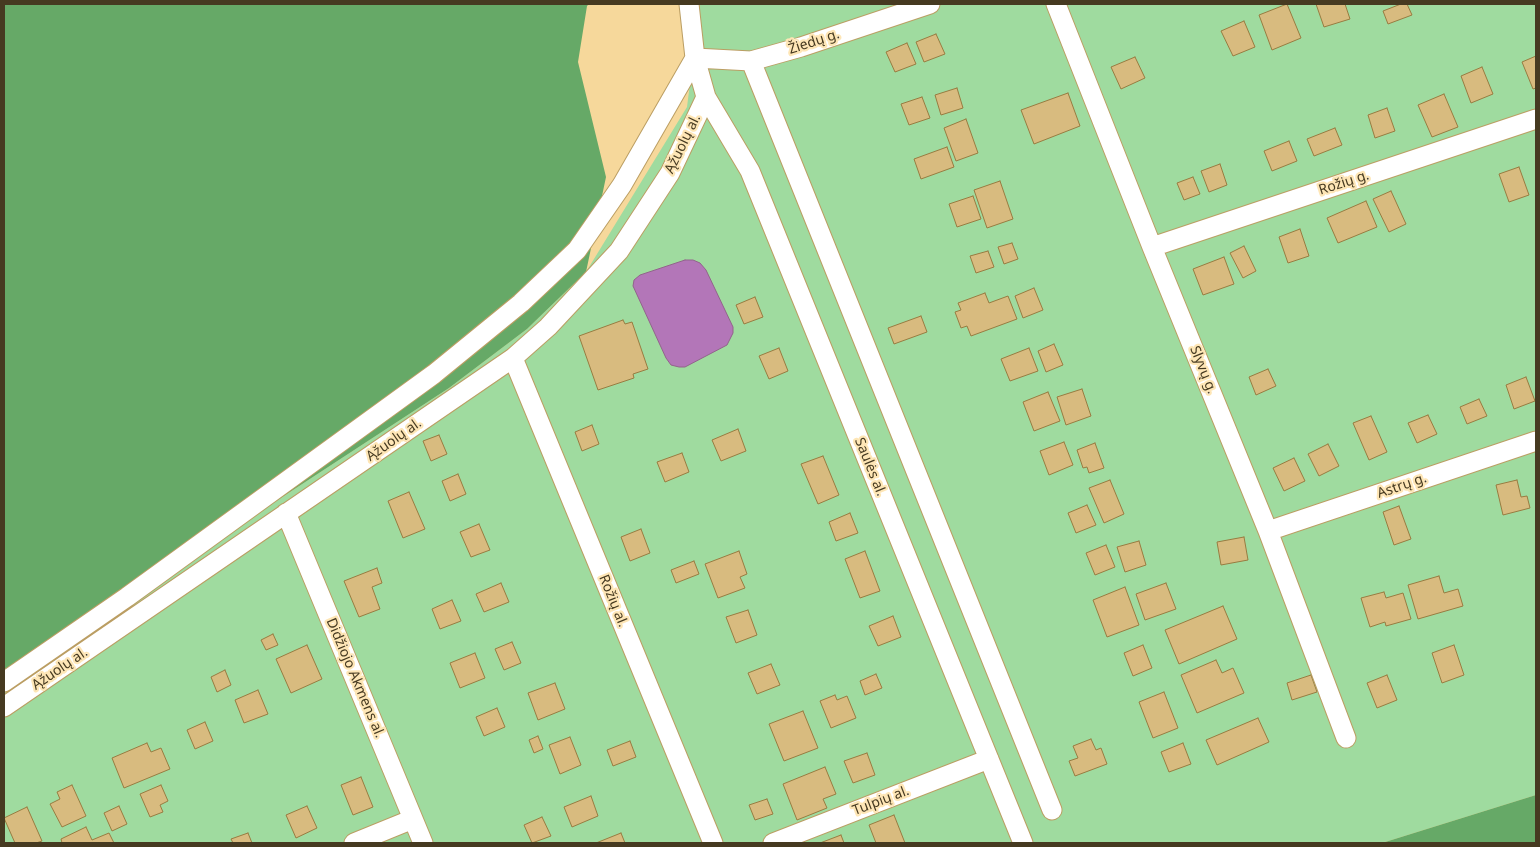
<!DOCTYPE html>
<html>
<head>
<meta charset="utf-8">
<style>
  body { margin:0 }
  #map { position:relative; width:1540px; height:847px; overflow:hidden; background:#f6d89b; font-family:"Noto Sans",sans-serif }
  canvas { display:block }
  .frame { position:absolute; inset:0; border:5px solid #463a21; pointer-events:none }
</style>
</head>
<body>
<div id="map">
<canvas width="1540" height="847"></canvas>
<div class="frame"></div>
</div>
<script>
const c = document.querySelector('canvas').getContext('2d');
c.lineJoin = 'round';
function paint(path, color) { c.fillStyle = color; c.fill(path, 'evenodd'); }
const toPath = rows => new Path2D(rows.map(r => 'M' + r).join(''));
function strokePath(path, color, width, dash) { c.strokeStyle = color; c.lineWidth = width; c.lineCap = dash ? 'butt' : 'round'; c.setLineDash(dash || []); c.stroke(path); }
function drawText(font, color, halo, rows, align = 'center') {
  c.font = font + ' "Noto Sans",sans-serif'; c.lineWidth = 4.5; c.setLineDash([]); c.textBaseline = 'middle'; c.strokeStyle = halo; c.fillStyle = color; for (const [text, x, y, turn = 0] of rows) {
    c.save(); c.translate(x, y); c.rotate((+turn || 0) * Math.PI / 180); c.textAlign = isNaN(turn) ? turn : align; if (halo) c.strokeText(text, 0, 0); c.fillText(text, 0, 0); c.restore();
  }
}
paint(toPath([
  [700,4,1536,4,1536,795,1382,843,4,843,4,679,449,388,527,329,586,272,687,107]
]), '#9fdb9f');
paint(toPath([
  [4,4,589,4,587,6,578,62,606,177,586,272,527,329,449,388,4,679],
  [1536,795,1536,843,1382,843]
]), '#66a967');
const water = toPath([
  [685,260,693,260,700,263,706,270,733,327,733,333,727,345,685,367,679,367,671,365,666,358,633,286,634,280,640,275,685,260]
]);
paint(water, '#b376b8');
strokePath(water, '#92648b', 1);
const building = toPath([
  [1287,4,1301,38,1272,50,1259,15,1287,4],
  [1316,4,1345,4,1350,19,1324,27,1316,4],
  [1401,4,1407,4,1412,15,1388,24,1383,11,1401,4],
  [1244,21,1255,47,1233,56,1221,31,1244,21],
  [936,34,945,54,924,62,916,42,936,34],
  [907,43,916,64,895,72,886,52,907,43],
  [1536,56,1536,88,1533,89,1522,62,1536,56],
  [1135,57,1145,78,1121,89,1111,67,1135,57],
  [1482,67,1493,94,1471,103,1461,76,1482,67],
  [957,88,963,108,941,115,935,95,957,88],
  [1068,93,1080,126,1034,144,1021,110,1068,93],
  [1444,94,1458,127,1432,137,1418,105,1444,94],
  [922,97,930,118,909,125,901,104,922,97],
  [1387,108,1395,131,1375,138,1368,115,1387,108],
  [966,119,978,153,956,161,944,128,966,119],
  [1335,128,1342,145,1314,156,1307,139,1335,128],
  [1289,141,1297,161,1272,171,1264,151,1289,141],
  [947,147,954,167,921,179,914,159,947,147],
  [1220,164,1227,185,1209,192,1201,171,1220,164],
  [1519,167,1529,195,1509,202,1499,174,1519,167],
  [1193,177,1200,194,1184,200,1177,183,1193,177],
  [1000,181,1013,219,987,228,974,190,1000,181],
  [1391,191,1406,224,1389,232,1373,199,1391,191],
  [973,196,981,219,957,227,949,204,973,196],
  [1366,201,1377,227,1338,243,1327,218,1366,201],
  [1300,229,1309,256,1288,263,1279,237,1300,229],
  [1012,243,1018,259,1004,264,998,247,1012,243],
  [1244,246,1256,271,1243,278,1230,253,1244,246],
  [988,251,994,267,976,273,970,256,988,251],
  [1224,257,1234,284,1203,295,1193,269,1224,257],
  [1034,288,1043,310,1023,318,1015,296,1034,288],
  [985,293,989,303,1008,296,1017,319,971,336,967,326,961,328,955,312,961,310,958,303,985,293],
  [755,297,763,317,744,324,736,305,755,297],
  [921,316,927,332,894,344,888,328,921,316],
  [623,320,625,324,632,322,648,369,633,374,634,378,598,390,579,336,623,320],
  [1054,344,1063,365,1046,372,1038,351,1054,344],
  [779,348,788,371,769,379,759,356,779,348],
  [1029,348,1038,371,1010,381,1001,359,1029,348],
  [1268,369,1276,386,1256,395,1249,377,1268,369],
  [1526,377,1535,401,1514,409,1506,385,1526,377],
  [1082,389,1091,416,1066,425,1057,397,1082,389],
  [1048,392,1060,421,1034,431,1023,402,1048,392],
  [1479,399,1487,416,1467,424,1460,407,1479,399],
  [1428,415,1437,434,1417,443,1408,423,1428,415],
  [1371,416,1387,452,1369,460,1353,423,1371,416],
  [592,425,599,444,582,451,575,432,592,425],
  [738,429,746,451,721,461,712,440,738,429],
  [439,435,447,454,431,461,423,441,439,435],
  [1064,442,1073,465,1049,475,1040,451,1064,442],
  [1095,443,1104,468,1089,473,1087,467,1083,468,1077,450,1095,443],
  [1328,444,1339,466,1319,476,1308,454,1328,444],
  [682,453,689,472,665,482,657,462,682,453],
  [823,456,839,495,818,504,801,464,823,456],
  [1294,458,1305,481,1284,491,1273,468,1294,458],
  [458,474,466,494,450,501,442,481,458,474],
  [1110,480,1124,514,1104,523,1089,488,1110,480],
  [1517,480,1521,497,1527,496,1530,508,1503,515,1496,485,1517,480],
  [409,492,425,529,403,538,388,501,409,492],
  [1087,505,1096,525,1076,533,1068,513,1087,505],
  [1399,506,1411,539,1394,545,1383,512,1399,506],
  [850,513,858,533,836,541,829,522,850,513],
  [479,524,490,550,471,557,460,532,479,524],
  [641,529,650,553,630,561,621,537,641,529],
  [1244,537,1248,560,1221,565,1217,542,1244,537],
  [1139,541,1146,565,1125,572,1117,547,1139,541],
  [1106,545,1115,567,1095,575,1086,553,1106,545],
  [739,551,747,574,740,577,745,588,718,598,705,564,739,551],
  [865,551,880,591,860,598,845,559,865,551],
  [694,561,699,574,676,583,671,570,694,561],
  [377,568,382,583,372,587,380,609,359,617,344,581,377,568],
  [1439,576,1444,593,1458,589,1463,606,1418,619,1408,585,1439,576],
  [501,583,509,602,484,612,476,594,501,583],
  [1166,583,1176,609,1145,620,1136,594,1166,583],
  [1125,587,1139,625,1107,637,1093,600,1125,587],
  [1384,592,1386,598,1403,593,1411,619,1386,626,1385,622,1370,627,1361,598,1384,592],
  [452,600,461,621,440,629,432,609,452,600],
  [1223,606,1237,639,1179,664,1165,630,1223,606],
  [748,610,757,635,736,643,726,617,748,610],
  [893,616,901,637,878,646,869,626,893,616],
  [273,634,278,645,266,650,261,640,273,634],
  [512,642,521,663,504,670,495,649,512,642],
  [307,645,322,679,291,693,276,659,307,645],
  [1143,645,1152,668,1133,676,1124,653,1143,645],
  [1454,645,1464,675,1442,683,1432,653,1454,645],
  [475,653,485,678,460,688,450,663,475,653],
  [1216,660,1222,673,1233,668,1244,693,1197,713,1181,675,1216,660],
  [771,664,780,685,757,694,748,673,771,664],
  [225,670,231,685,217,692,211,677,225,670],
  [876,674,882,688,865,695,860,681,876,674],
  [1311,675,1317,692,1292,700,1287,683,1311,675],
  [1387,675,1397,700,1377,708,1367,683,1387,675],
  [555,683,565,709,538,720,528,693,555,683],
  [258,690,268,714,244,723,235,700,258,690],
  [1164,692,1178,728,1153,738,1139,702,1164,692],
  [835,695,837,700,847,696,856,718,831,728,820,701,835,695],
  [497,708,505,727,484,736,476,717,497,708],
  [803,711,818,748,784,761,769,724,803,711],
  [1258,718,1269,742,1217,765,1206,740,1258,718],
  [205,722,213,741,195,749,187,730,205,722],
  [538,736,543,749,534,753,529,740,538,736],
  [570,737,581,765,560,774,549,745,570,737],
  [1091,739,1096,750,1101,748,1107,764,1075,776,1069,761,1078,758,1073,746,1091,739],
  [630,741,636,757,613,766,607,750,630,741],
  [147,743,151,752,161,748,170,769,124,788,112,758,147,743],
  [1183,743,1191,764,1169,772,1161,752,1183,743],
  [867,753,875,775,853,783,844,761,867,753],
  [825,767,836,794,823,799,827,808,797,820,783,784,825,767],
  [361,777,373,807,353,815,341,785,361,777],
  [72,785,86,816,62,827,50,804,60,799,57,792,72,785],
  [161,785,168,801,160,805,163,812,150,817,140,794,161,785],
  [591,796,598,816,572,827,564,807,591,796],
  [767,799,773,814,755,820,749,805,767,799],
  [119,806,127,824,112,831,104,813,119,806],
  [307,806,317,828,296,838,286,815,307,806],
  [27,807,42,841,36,843,15,843,4,818,27,807],
  [894,815,905,843,876,843,869,825,894,815],
  [542,817,551,836,532,843,524,825,542,817],
  [86,827,92,840,109,833,114,843,62,843,61,839,86,827],
  [248,833,252,843,233,843,231,839,248,833],
  [621,833,625,843,596,843,621,833],
  [841,835,844,843,820,843,841,835]
]);
paint(building, '#d8bb7f');
strokePath(building, '#987c41', 1);
const street = toPath([
  [689,4,695,58,706,97,750,171,1023,843],
  [1056,4,1152,247,1268,531,1346,738],
  [751,61,1052,810],
  [1152,247,1536,119],
  [513,358,713,843],
  [286,513,423,843],
  [1268,531,1536,441],
  [4,682,127,597,434,374,521,303,577,250,622,185,695,58,751,61,801,47,930,4],
  [4,707,513,358,548,327,619,251,670,173,706,97],
  [354,843,413,819],
  [773,843,989,759]
]);
strokePath(street, '#bb9e63', 21);
strokePath(street, '#fff', 19);
drawText('14px', '#463a21', '#fee6b6', [
  ["Žiedų g.",814,42,-18],
  ["Ąžuolų al.",683,144,-64],
  ["Rožių g.",1344,183,-18],
  ["Slyvų g.",1203,370,68],
  ["Ąžuolų al.",394,440,-35],
  ["Saulės al.",870,467,68],
  ["Astrų g.",1402,486,-19],
  ["Rožių al.",613,601,68],
  ["Ąžuolų al.",60,669,-34],
  ["Didžiojo Akmens al.",355,678,67],
  ["Tulpių al.",881,801,-21]
]);
</script>
</body>
</html>
